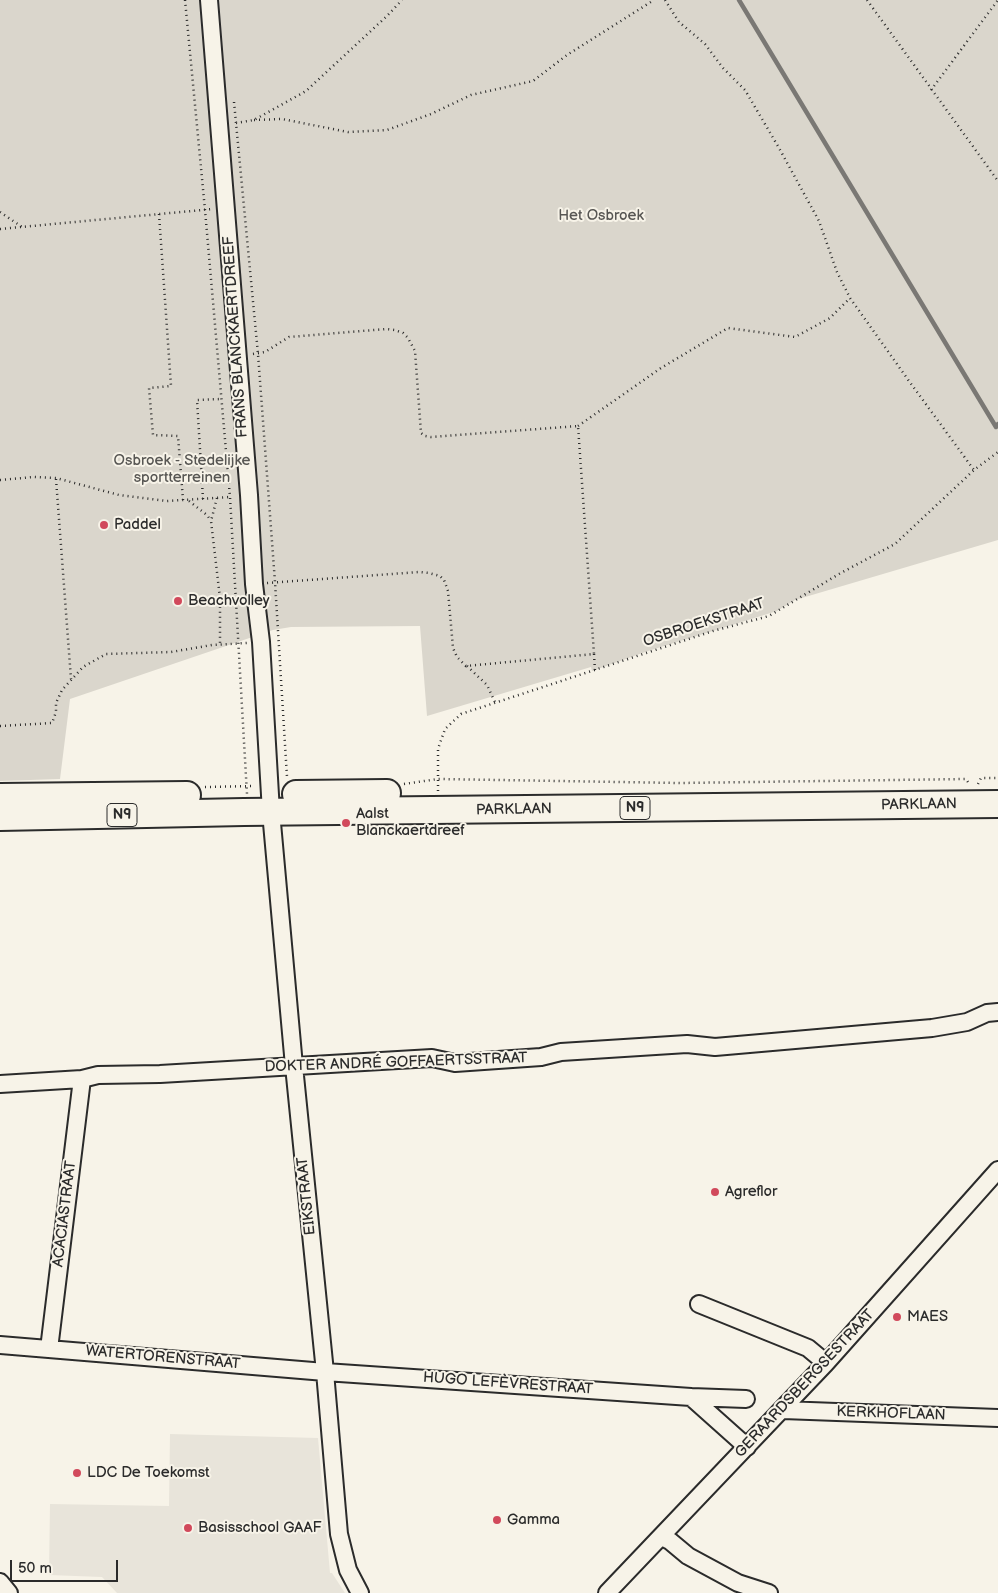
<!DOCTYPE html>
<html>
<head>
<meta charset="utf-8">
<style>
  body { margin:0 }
  #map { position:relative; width:998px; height:1593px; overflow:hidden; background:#f7f3e8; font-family:"Balsamiq Sans",sans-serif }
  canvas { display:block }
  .scale { position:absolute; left:10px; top:1560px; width:108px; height:22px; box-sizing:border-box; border:2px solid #2b2b2b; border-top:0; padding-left:6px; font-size:15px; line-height:18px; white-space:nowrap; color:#2b2b2b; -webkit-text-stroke:4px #f7f3e8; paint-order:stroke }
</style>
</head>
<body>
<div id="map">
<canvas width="998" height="1593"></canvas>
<div class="scale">50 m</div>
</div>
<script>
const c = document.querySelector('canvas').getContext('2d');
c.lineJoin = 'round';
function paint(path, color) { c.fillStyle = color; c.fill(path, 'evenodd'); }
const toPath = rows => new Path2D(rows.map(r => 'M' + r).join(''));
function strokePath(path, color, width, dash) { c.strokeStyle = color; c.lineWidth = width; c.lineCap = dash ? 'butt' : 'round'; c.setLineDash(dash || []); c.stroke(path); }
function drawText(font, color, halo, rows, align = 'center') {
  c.font = font + ' "Balsamiq Sans",sans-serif'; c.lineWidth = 4; c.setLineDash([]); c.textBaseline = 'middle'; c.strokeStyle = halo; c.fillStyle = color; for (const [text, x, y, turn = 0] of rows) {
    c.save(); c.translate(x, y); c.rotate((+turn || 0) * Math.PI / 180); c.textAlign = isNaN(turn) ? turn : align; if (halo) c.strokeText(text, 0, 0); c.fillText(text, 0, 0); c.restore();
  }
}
paint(toPath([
  [170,1434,318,1438,330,1573,332,1573,345,1593,117,1593,102,1577,49,1575,50,1504,169,1506]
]), '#e8e4da');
paint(toPath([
  [0,0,998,0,998,540,795,600,777,611,648,651,592,671,591,667,427,716,420,626,291,627,273,630,70,699,60,779,0,781]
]), '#dad6cc');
strokePath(toPath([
  [739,0,996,427,998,424]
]), '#7a7874', 4.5);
const minor = toPath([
  [209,0,249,495,254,584,261,642,271,812,294,1066,325,1372,339,1534,348,1570,360,1593],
  [0,1084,82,1079,98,1075,160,1074,432,1058,455,1063,541,1057,561,1052,687,1044,715,1047,932,1028,967,1022,987,1013,998,1012],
  [699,1304,808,1348,826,1363],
  [0,1345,325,1372,691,1397,747,1447],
  [49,1349,82,1079],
  [691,1397,746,1399],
  [783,1410,998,1418],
  [662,1537,670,1541,688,1556,738,1583,769,1593],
  [0,1582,9,1593],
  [607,1593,826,1363,998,1170]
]);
const primary = toPath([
  [296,794,387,793],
  [0,797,187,795],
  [0,817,244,812,998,804]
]);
strokePath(minor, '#2b2b2b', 20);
strokePath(primary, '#2b2b2b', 30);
strokePath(toPath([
  [185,0,205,210,230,497,247,794],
  [665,0,679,22,705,44,723,68,745,90,779,148,819,221,837,272,850,298,909,381,974,470],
  [867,0,998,181],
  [931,90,998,0],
  [234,102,258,354,275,582,287,777],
  [254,120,282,119,348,132,387,130,431,114,471,95,533,81,567,55,654,0],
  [236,123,254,120,306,91,387,16,402,0],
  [0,212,22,227],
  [159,214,171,386,149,388,153,435,178,436,183,500],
  [0,229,213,209],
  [253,354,265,352,289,337,386,329,395,330,403,333,408,338,415,351,421,433,425,436,431,437,578,426,594,654,466,666,457,657,453,648,448,591,444,580,440,576,429,573,419,572,267,583],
  [578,426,661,368,728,328,795,337,830,318,850,298],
  [56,479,71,679],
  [0,480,34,477,56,478,119,495,167,501,230,497],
  [217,498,211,521,220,598,220,644],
  [203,499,197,400,221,399],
  [189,501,207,515,211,521],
  [594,654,595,671],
  [467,666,487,685,495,702],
  [0,726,52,723,56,712,56,703,62,690,83,667,106,654,171,652,212,645,247,643],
  [404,784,438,779,680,783,966,779,970,785],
  [978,784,981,778,998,778],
  [205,787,254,786],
  [438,791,438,749,445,729,461,714,713,631,769,616,839,574,895,544,974,470,998,452]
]), '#2b2b2b', 2.5, [1, 4]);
strokePath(minor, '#f7f3e8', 16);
strokePath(primary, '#f7f3e8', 26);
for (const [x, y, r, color] of [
  [104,525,5,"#d1495b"],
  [178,601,5,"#d1495b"],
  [346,823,5,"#d1495b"],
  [715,1192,5,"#d1495b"],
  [897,1317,5,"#d1495b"],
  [77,1473,5,"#d1495b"],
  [497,1520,5,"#d1495b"],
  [188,1528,5,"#d1495b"]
]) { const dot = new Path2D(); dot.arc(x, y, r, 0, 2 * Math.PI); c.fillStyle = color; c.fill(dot); strokePath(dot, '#f7f3e8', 2); }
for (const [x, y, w] of [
  [635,808,30],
  [122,815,30]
]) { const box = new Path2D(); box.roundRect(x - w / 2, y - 11.5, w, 23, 4); c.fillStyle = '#f7f3e8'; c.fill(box); strokePath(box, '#2b2b2b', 1); }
drawText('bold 14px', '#2b2b2b', null, [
  ["N9",635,808],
  ["N9",122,815]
]);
drawText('15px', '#575653', '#f7f3e8', [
  ["Het Osbroek",601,216],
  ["Osbroek - Stedelijke",182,461],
  ["sportterreinen",182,478]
]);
drawText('15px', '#2b2b2b', '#f7f3e8', [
  ["FRANS BLANCKAERTDREEF",236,337,-94],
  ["OSBROEKSTRAAT",704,623,-18],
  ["PARKLAAN",919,805,-1],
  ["PARKLAAN",514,810,-1],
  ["DOKTER ANDRÉ GOFFAERTSSTRAAT",396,1063,-2],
  ["EIKSTRAAT",307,1196,-96],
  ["ACACIASTRAAT",65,1214,-83],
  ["WATERTORENSTRAAT",163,1358,5],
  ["HUGO LEFÈVRESTRAAT",508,1384,4],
  ["GERAARDSBERGSESTRAAT",805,1384,-47],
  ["KERKHOFLAAN",891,1414,2]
]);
drawText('15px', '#2b2b2b', '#f7f3e8', [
  ["Paddel",114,525],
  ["Beachvolley",188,601],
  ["Aalst",356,814],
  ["Blanckaertdreef",356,831],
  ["Agreflor",725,1192],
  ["MAES",907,1317],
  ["LDC De Toekomst",87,1473],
  ["Gamma",507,1520],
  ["Basisschool GAAF",198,1528]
], 'left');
</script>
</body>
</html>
